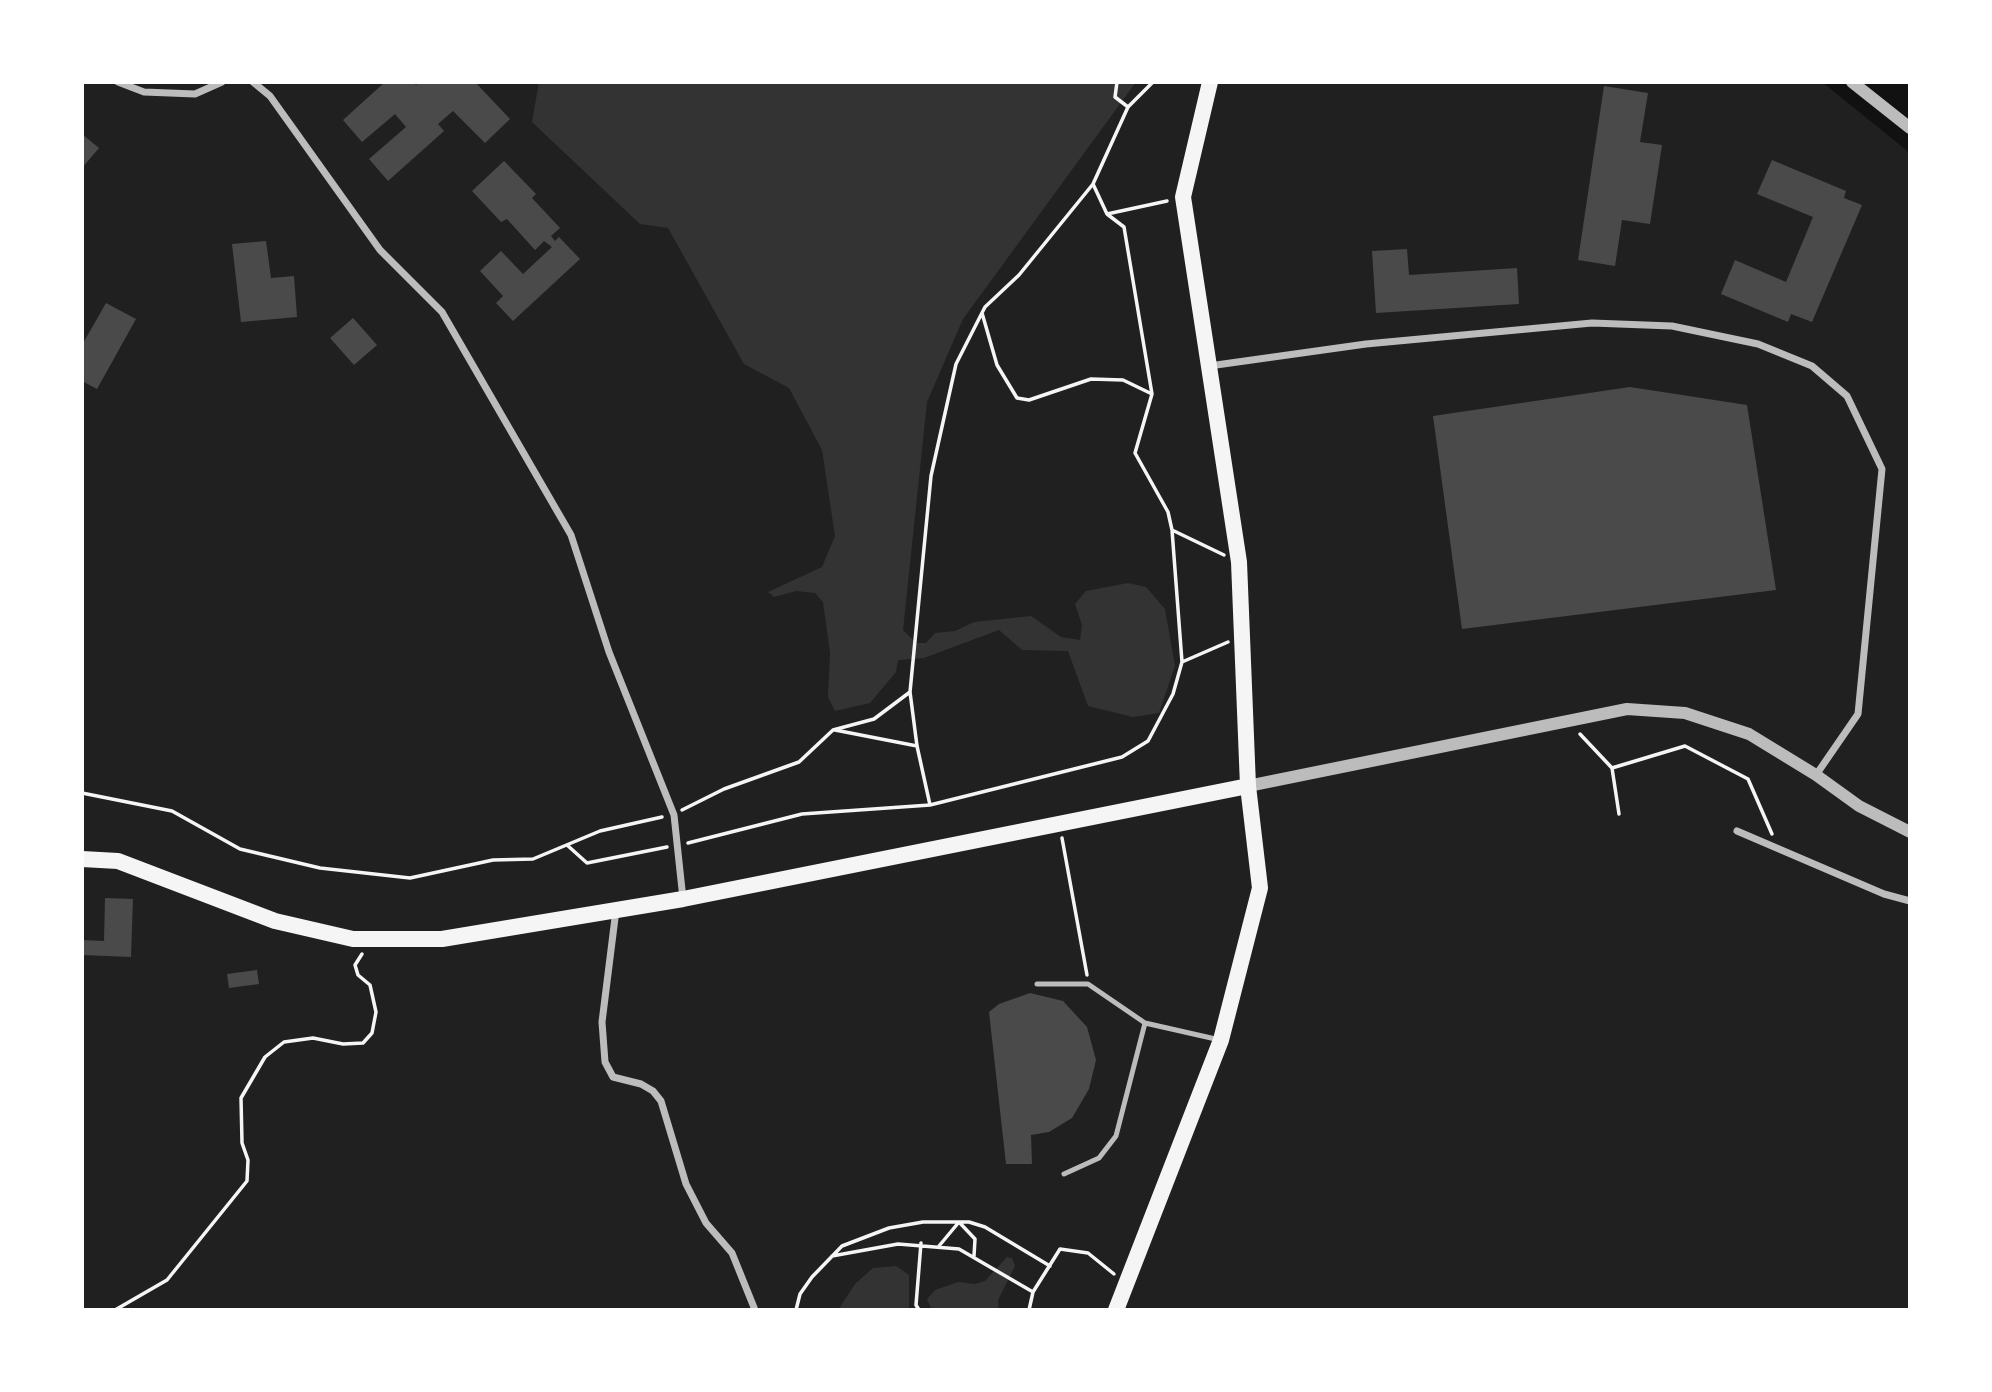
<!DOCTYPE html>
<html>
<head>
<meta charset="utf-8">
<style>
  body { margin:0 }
  #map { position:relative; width:1992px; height:1392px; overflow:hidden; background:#111; font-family:"Archivo Narrow",sans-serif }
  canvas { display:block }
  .frame { position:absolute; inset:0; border:84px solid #fff; pointer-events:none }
</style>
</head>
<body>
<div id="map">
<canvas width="1992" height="1392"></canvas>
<div class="frame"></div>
</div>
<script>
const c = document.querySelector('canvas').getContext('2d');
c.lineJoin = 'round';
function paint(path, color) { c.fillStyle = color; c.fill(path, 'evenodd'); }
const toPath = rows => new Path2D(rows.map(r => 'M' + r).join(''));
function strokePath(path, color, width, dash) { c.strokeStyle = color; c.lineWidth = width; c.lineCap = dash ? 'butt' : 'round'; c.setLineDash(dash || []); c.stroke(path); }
paint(toPath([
  [82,82,1822,82,1910,153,1910,1310,82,1310]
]), '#202020');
paint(toPath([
  [539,82,1136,82,963,319,927,402,903,630,916,643,926,643,935,633,955,631,974,622,1031,616,1061,637,1080,640,1082,625,1075,604,1086,591,1128,583,1146,587,1165,609,1175,666,1159,713,1133,717,1088,706,1068,651,1022,650,999,630,924,658,898,660,896,672,870,703,835,711,828,697,830,653,823,602,815,593,796,591,774,597,768,592,822,567,835,536,822,450,789,388,744,364,668,228,640,224,532,122],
  [1007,1257,1012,1258,1015,1266,998,1300,999,1310,932,1310,927,1299,935,1290,958,1282,975,1284,985,1281],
  [896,1266,909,1275,909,1310,838,1310,855,1284,873,1268]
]), '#333');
paint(toPath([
  [385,82,413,82,416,85,420,82,475,82,510,119,485,143,453,111,438,124,444,131,388,181,369,159,406,127,395,114,362,142,343,120],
  [1604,86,1648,93,1640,142,1662,145,1650,224,1622,220,1615,266,1578,260],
  [82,134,99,148,82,168],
  [1772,160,1846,191,1844,198,1862,205,1812,322,1791,314,1788,322,1721,294,1735,260,1786,282,1813,217,1757,194],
  [504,161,536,194,532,198,560,228,551,236,555,241,559,237,580,259,513,321,496,303,503,296,480,271,501,251,523,274,552,247,544,241,535,250,507,219,501,222,472,191],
  [266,241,271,278,294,276,297,317,241,322,232,244],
  [1407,249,1409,275,1517,268,1519,304,1376,313,1372,251],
  [106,303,136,319,97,389,82,381,82,345],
  [353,318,377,345,354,365,330,338],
  [1630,387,1747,405,1776,590,1462,629,1433,416],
  [105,898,133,899,131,957,82,955,82,940,104,941],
  [257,970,259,984,229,988,227,974],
  [1030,993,1063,1001,1087,1027,1096,1060,1089,1089,1072,1118,1049,1132,1031,1135,1032,1164,1006,1164,989,1012,999,1004]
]), '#4a4a4a');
strokePath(toPath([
  [1117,82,1115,97,1128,107],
  [1107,214,1167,201],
  [982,313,997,365,1017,398,1029,400,1091,379,1123,380,1152,394],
  [1172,530,1224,555],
  [1182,662,1228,642],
  [910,692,931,476,956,364,985,307,1019,275,1093,184],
  [835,730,917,746],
  [1580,734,1612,768,1619,814],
  [1612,768,1685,746,1748,779,1772,834],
  [82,793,172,811,240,849,320,868,410,878,493,860,533,859,600,831,662,817],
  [682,810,724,789,799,762,833,730,874,719,910,692,917,746,930,805],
  [1062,838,1087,975],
  [688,843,802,814,930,805,1122,757,1148,741,1173,694,1182,662,1172,530,1168,512,1135,453,1152,394,1124,227,1107,214,1093,184,1128,107,1153,82],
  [567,845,587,863,667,847],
  [939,1246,959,1222,975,1239,974,1256],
  [832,1256,898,1244,959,1249,1033,1292],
  [115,1310,167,1280,247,1181,248,1160,242,1143,241,1098,265,1057,284,1042,313,1038,343,1044,363,1043,372,1033,376,1012,370,985,358,975,355,965,362,954],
  [796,1310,800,1294,812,1277,842,1246,889,1228,923,1222,969,1222,985,1227,1050,1266],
  [919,1310,916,1305,921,1243],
  [1029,1310,1033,1292,1060,1249,1088,1253,1114,1274]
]), '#f5f5f5', 3.5);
strokePath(toPath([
  [1037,984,1088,984,1145,1023,1220,1040],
  [1064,1174,1099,1158,1116,1136,1145,1023]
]), '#bcbcbc', 5);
strokePath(toPath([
  [118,82,144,92,195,94,222,82],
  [253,82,270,96,380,250,442,312,571,535,609,652,674,815,683,899],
  [1209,366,1366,344,1592,323,1672,326,1758,344,1812,366,1847,396,1882,469,1858,714,1816,775],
  [1737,831,1884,894,1910,901],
  [616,910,602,1022,605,1062,613,1077,641,1084,653,1091,661,1101,686,1184,706,1223,732,1253,755,1310]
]), '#bcbcbc', 7);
strokePath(toPath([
  [1852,82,1910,128],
  [1248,786,1627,709,1685,713,1749,734,1816,775,1859,806,1910,832]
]), '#bcbcbc', 12);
strokePath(toPath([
  [82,859,118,861,275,921,353,939,442,939,683,899,1248,786],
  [1116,1310,1221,1040,1260,888,1248,786,1239,562,1183,197,1210,82]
]), '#f5f5f5', 16);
</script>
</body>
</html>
